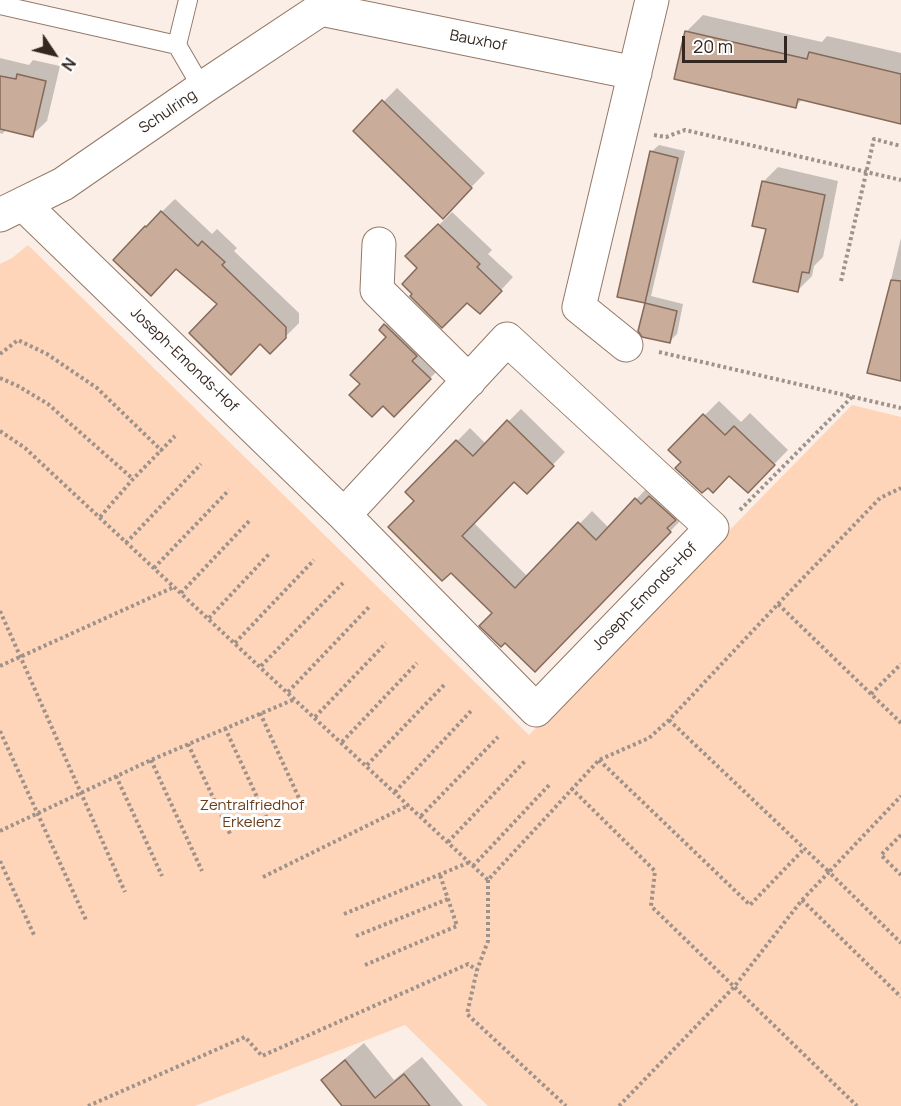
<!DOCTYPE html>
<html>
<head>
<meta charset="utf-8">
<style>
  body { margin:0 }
  #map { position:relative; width:901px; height:1106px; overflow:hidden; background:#fbeee6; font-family:Manrope,sans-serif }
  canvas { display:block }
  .north { position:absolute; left:24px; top:24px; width:60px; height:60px; -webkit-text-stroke:4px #fefefe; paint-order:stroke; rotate:125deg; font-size:16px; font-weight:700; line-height:24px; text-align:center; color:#332720 }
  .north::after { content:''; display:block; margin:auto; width:21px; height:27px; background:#332720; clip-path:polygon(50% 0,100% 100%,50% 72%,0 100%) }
  .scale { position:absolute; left:682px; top:36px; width:105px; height:27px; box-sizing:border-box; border:3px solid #332720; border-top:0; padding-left:8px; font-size:18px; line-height:21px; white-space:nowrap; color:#332720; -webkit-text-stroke:4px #fefefe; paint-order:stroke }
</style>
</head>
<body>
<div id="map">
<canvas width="901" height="1106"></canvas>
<div class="north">N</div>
<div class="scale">20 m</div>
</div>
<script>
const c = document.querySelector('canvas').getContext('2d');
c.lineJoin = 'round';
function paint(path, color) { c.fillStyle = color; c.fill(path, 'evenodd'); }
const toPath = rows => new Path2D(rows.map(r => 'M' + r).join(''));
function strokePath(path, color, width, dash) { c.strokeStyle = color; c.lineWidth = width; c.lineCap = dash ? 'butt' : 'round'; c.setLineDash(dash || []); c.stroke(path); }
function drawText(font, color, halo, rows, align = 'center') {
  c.font = font + ' Manrope,sans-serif'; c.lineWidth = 6; c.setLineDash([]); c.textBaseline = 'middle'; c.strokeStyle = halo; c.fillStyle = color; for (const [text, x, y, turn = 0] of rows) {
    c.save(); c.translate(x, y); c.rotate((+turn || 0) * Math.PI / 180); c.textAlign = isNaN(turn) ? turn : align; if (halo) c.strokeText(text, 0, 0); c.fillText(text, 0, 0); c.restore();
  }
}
paint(toPath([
  [28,245,529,735,852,405,901,417,901,1106,488,1106,405,1025,195,1106,0,1106,0,264,12,258]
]), '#ffd5ba');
paint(toPath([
  [703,15,822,42,827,36,901,53,901,115,803,99,795,106,686,32],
  [0,58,29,65,33,60,60,66,47,121,32,135,7,129,2,134,0,133],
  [397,88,485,173,443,216,355,131],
  [659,145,685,151,651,296,683,304,677,334,670,341,640,330,646,302,618,296,651,152],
  [778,167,838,181,823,257,814,266,812,276,797,291,767,228,754,224,764,181],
  [175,199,212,234,217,229,237,248,234,251,299,313,299,323,270,352,219,304,146,227],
  [452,212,492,250,488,254,513,277,492,300,467,301,419,268,408,256],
  [901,238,901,379,869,372],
  [398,312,442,366,394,415,362,384,388,337,381,330],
  [719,401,741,422,750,413,788,450,748,491,730,474,683,462,670,450],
  [521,409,565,452,527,492,514,480,473,522,528,577,592,511,609,528,648,487,682,519,535,670,416,501,407,492,470,428,486,444],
  [364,1043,394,1080,422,1057,463,1106,344,1106,323,1080,341,1062]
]), '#0003');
const building = toPath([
  [685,31,807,59,809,52,901,74,901,124,798,99,796,108,674,79,685,31],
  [17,74,46,81,33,137,0,129,0,76,16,79,17,74],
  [382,100,472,188,443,219,353,131,382,100],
  [650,151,678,158,645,303,677,311,670,343,642,337,638,331,645,303,617,297,650,151],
  [762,181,825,195,809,273,802,272,798,292,753,282,766,229,752,226,762,181],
  [161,211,198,246,202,241,225,262,222,265,286,327,286,338,270,354,260,344,231,375,189,333,217,304,176,269,151,296,113,260,145,226,146,227,161,211],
  [438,224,480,264,477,267,502,291,480,314,467,303,442,328,410,296,412,294,402,284,417,268,405,256,438,224],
  [891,280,901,281,901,381,867,373,891,280],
  [384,324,417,356,412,361,431,379,394,417,383,406,372,417,349,395,360,384,350,375,386,337,379,330,384,324],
  [703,414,725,435,734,426,775,465,748,493,729,476,713,493,708,488,702,493,675,468,681,462,668,450,703,414],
  [507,420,554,466,527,494,514,482,462,536,515,588,578,522,596,540,635,498,641,504,649,496,676,520,667,528,671,532,535,672,505,643,501,647,479,626,492,613,451,573,442,581,388,527,414,501,405,492,456,440,473,456,507,420],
  [345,1060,375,1098,404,1074,430,1106,342,1106,321,1080,345,1060]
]);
paint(building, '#c9ac99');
strokePath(building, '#846a59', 1.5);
const lane = toPath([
  [0,5,177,45],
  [177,45,202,88],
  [177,45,188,0]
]);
const street = toPath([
  [321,9,635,73],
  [23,204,344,515,536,710,712,528,507,339,344,515],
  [0,215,63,184,202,88,321,9,330,0],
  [379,244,377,290,469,381],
  [626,345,579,307,652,0]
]);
strokePath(lane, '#947967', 20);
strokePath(street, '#947967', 35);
strokePath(toPath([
  [654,135,666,137,685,130,901,180],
  [841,281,874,139,901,146],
  [659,352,901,408],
  [0,354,18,340,47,354,97,388,162,451],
  [0,378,18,386,48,404,133,479],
  [0,431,25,448,488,880,599,760,649,738,669,720,778,604,901,723],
  [740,510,852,397],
  [100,517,133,479,175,436],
  [126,543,201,464],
  [154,568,229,490],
  [181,593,251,519],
  [778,604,880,498,901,488],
  [0,611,125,892],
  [209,618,270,553],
  [235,643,314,560],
  [0,666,174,587],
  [261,666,343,583],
  [288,692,370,606],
  [871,694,901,664],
  [260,713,304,809],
  [315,717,386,643],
  [669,720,829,872,901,796],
  [225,728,269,823],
  [0,731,86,920],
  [342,742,417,663],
  [188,744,231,836],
  [151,760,202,871],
  [599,760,750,905,804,849],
  [367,765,445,684],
  [116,776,162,876],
  [571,788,655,871,651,906,857,1106],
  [395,792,471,711],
  [421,816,498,737],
  [0,831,151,760,295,699],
  [901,835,881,855,901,875],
  [448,842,525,761],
  [0,861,35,937],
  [473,866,551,783],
  [263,877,409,805],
  [488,880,488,941,477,970,467,1014,566,1106],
  [802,900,901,997],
  [344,914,470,862],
  [356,936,448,899],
  [365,965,457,926,440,875],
  [88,1106,245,1037,262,1056,468,964,477,970],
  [619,1106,734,987,802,900,829,872,901,943]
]), '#9e928a', 4, [3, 3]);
strokePath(lane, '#fff', 18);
strokePath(street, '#fff', 33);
drawText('15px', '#332720', '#fefefe', [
  ["Bauxhof",478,41,11],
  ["Schulring",168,112,-34],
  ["Joseph-Emonds-Hof",184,360,44],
  ["Joseph-Emonds-Hof",645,597,-46]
]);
drawText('15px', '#693c1a', '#fefefe', [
  ["Zentralfriedhof",252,806],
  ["Erkelenz",252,823]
]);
</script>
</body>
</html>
